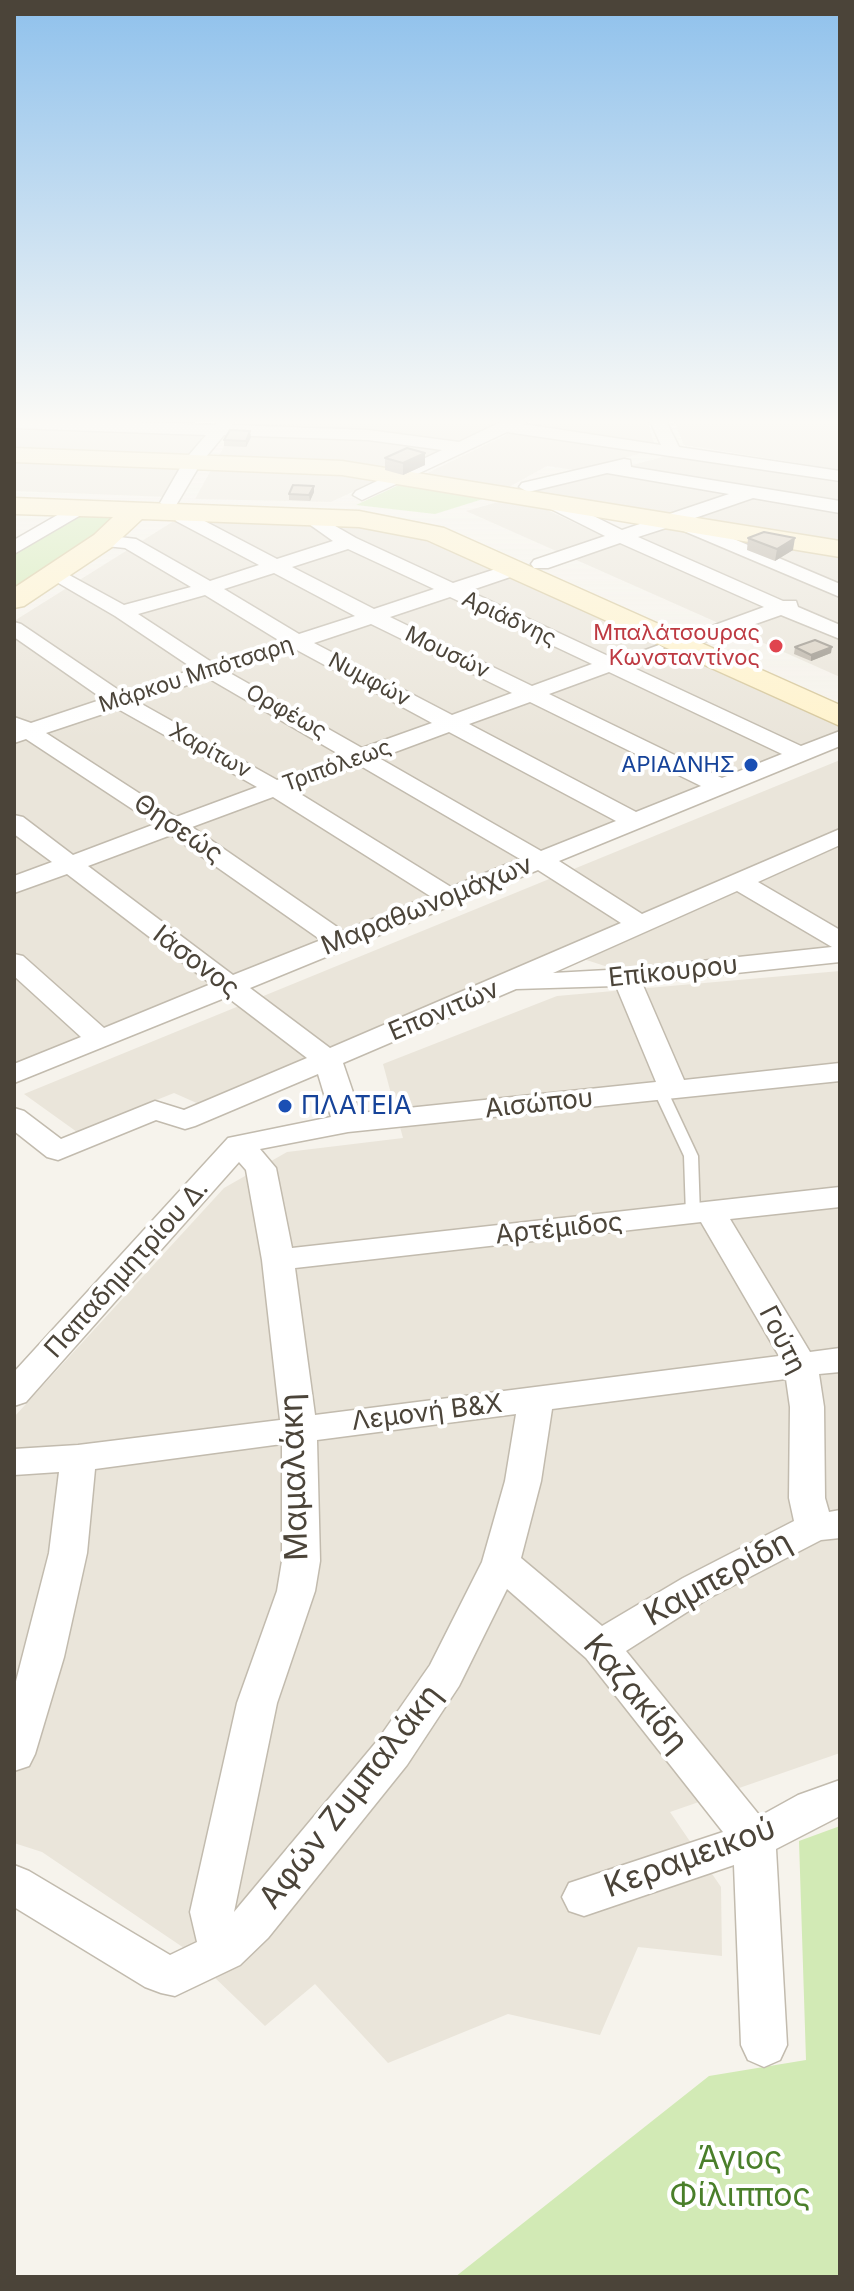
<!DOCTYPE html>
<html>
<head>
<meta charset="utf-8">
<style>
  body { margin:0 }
  #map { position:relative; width:854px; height:2291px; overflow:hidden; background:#f6f3ec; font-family:Inter,sans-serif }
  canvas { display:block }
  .frame { position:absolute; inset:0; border:16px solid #4b4439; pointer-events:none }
</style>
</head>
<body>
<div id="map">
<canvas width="854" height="2291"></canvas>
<div class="frame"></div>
</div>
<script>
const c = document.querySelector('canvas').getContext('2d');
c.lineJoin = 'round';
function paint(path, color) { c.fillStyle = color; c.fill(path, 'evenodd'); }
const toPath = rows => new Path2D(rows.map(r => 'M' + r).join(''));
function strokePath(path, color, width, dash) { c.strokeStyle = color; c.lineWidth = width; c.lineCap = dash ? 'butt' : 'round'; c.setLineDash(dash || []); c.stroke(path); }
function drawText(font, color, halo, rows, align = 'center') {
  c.font = font + ' Inter,sans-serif'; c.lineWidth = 8; c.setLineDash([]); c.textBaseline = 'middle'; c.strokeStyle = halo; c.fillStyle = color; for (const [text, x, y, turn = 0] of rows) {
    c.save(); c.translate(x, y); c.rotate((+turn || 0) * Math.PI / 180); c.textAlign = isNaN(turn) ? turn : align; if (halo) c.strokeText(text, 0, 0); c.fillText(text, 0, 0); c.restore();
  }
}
paint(toPath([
  [14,419,132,419,125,432,204,433,167,497,14,491],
  [239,419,509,419,331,502,195,499],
  [539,419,646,419,654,442,645,452,581,471,547,466,500,492,419,477],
  [673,419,840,420,840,470,684,445],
  [666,456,840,481,840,545,527,493],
  [505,500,543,508,622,545,670,527,840,556,840,677,466,511],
  [177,519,351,526,403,535,440,545,840,726,840,733,14,1070,14,621],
  [840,760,840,947,611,968,568,954,208,1108,174,1093,77,1132,24,1094],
  [840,971,840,1753,670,1812,721,1887,722,1956,638,1947,600,2035,508,2014,388,2063,315,1984,265,2026,184,1948,42,1852,14,1843,14,1417,224,1188,287,1152,403,1138,383,1064,557,996]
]), '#eae5da');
paint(toPath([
  [401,484,483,499,435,514,356,505],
  [79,514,125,516,14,592,14,554],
  [840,1826,840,2277,455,2277,709,2076,806,2060,799,1841]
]), '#d2eab5');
const lane = toPath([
  [659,645,664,648,662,650,613,667,604,665,659,645],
  [661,1088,668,1092,698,1156,700,1215,698,1218,688,1218,686,1215,684,1156,654,1092,661,1088]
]);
const street = toPath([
  [14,419,215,425,220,419,234,419,232,425,368,430,459,442,507,419,529,419,523,424,661,445,649,419,665,419,679,447,840,471,840,481,507,432,362,500,353,495,356,491,442,450,368,440,224,435,201,463,175,507,169,508,160,503,184,461,206,435,14,428,14,419],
  [624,459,630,460,631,467,840,501,840,513,753,498,689,520,840,584,840,597,672,526,638,537,783,601,796,601,798,607,840,625,840,639,781,615,707,641,693,641,690,637,693,633,764,607,620,543,548,568,534,568,531,564,534,560,605,536,543,505,540,501,543,497,555,497,622,530,729,494,607,473,528,492,519,487,522,483,624,459],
  [80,502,86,504,89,508,86,512,14,554,14,540,80,502],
  [188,506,195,508,197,512,195,516,277,559,333,541,309,524,319,513,326,511,335,517,330,523,356,538,453,583,508,565,522,565,525,569,522,573,469,591,801,746,840,731,840,746,559,861,642,914,840,829,840,845,758,882,840,930,840,962,642,983,684,1080,840,1063,840,1081,348,1132,260,1149,276,1168,292,1248,840,1187,840,1207,730,1219,810,1352,840,1348,840,1372,819,1374,824,1407,825,1498,829,1512,840,1510,840,1538,821,1540,709,1598,626,1651,760,1816,798,1795,840,1780,840,1816,776,1849,787,2045,780,2060,764,2067,748,2060,741,2045,734,1865,584,1916,569,1911,562,1897,569,1883,723,1832,586,1658,507,1589,459,1686,407,1765,268,1938,240,1965,175,1996,161,1993,145,1987,14,1907,14,1865,29,1871,170,1955,197,1942,190,1912,237,1703,277,1591,282,1561,282,1444,95,1469,87,1553,64,1657,35,1754,29,1766,14,1771,14,1689,49,1553,59,1472,14,1475,14,1449,78,1445,280,1420,262,1260,246,1170,239,1162,26,1402,14,1406,14,1372,228,1138,331,1117,318,1074,195,1126,185,1129,156,1120,58,1160,47,1157,14,1131,14,1108,24,1111,61,1139,155,1101,184,1110,307,1058,227,997,14,1083,14,1064,81,1037,14,976,14,954,23,956,104,1028,211,984,67,874,14,893,14,876,52,862,14,834,14,815,23,817,73,855,155,824,26,739,14,743,14,717,31,723,103,699,14,637,14,622,21,624,123,693,194,669,115,616,43,574,46,570,60,570,124,605,191,587,125,548,96,545,94,541,96,537,103,535,136,539,210,581,259,565,176,521,174,517,176,513,188,506],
  [348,549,434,589,374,609,292,567,348,549],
  [274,573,355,616,299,634,224,589,274,573],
  [205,595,280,641,213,663,138,614,205,595],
  [450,597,592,664,532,686,390,617,450,597],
  [371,624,512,693,452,715,314,643,371,624],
  [295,649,432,723,362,748,228,672,295,649],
  [609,672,782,754,722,778,549,694,609,672],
  [208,678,342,756,277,780,138,702,208,678],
  [530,702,701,786,636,812,469,724,530,702],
  [118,709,257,787,176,817,46,733,118,709],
  [449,732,616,821,541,851,379,758,449,732],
  [359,765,520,859,451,887,294,790,359,765],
  [273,797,430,896,343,931,192,827,273,797],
  [171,835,321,940,233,975,88,866,171,835],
  [538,870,621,923,330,1048,250,988,538,870],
  [737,891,832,947,626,969,553,973,737,891],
  [616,986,656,1082,360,1113,343,1063,516,989,616,986],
  [701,1222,779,1356,315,1415,295,1268,701,1222],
  [786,1379,790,1407,789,1498,794,1521,683,1578,602,1626,521,1558,541,1481,552,1409,786,1379],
  [516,1414,505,1481,482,1562,430,1665,377,1741,234,1912,277,1703,315,1591,320,1561,317,1440,516,1414]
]);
const secondary = toPath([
  [14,448,342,461,840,541,840,557,342,475,14,462,14,448],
  [14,498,359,511,444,528,840,705,840,726,427,540,359,527,142,519,112,547,24,606,14,608,14,588,94,535,113,517,14,514,14,498]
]);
strokePath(lane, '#c2bbae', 3);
strokePath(street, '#c2bbae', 3);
strokePath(secondary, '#d6c79b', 3);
paint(lane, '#fff');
paint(street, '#fff');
paint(secondary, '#fff3cd');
paint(toPath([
  [251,437,246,447,224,446,224,440],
  [385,458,425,465,403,475,385,470],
  [314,486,314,492,310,501,289,500,289,494],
  [748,538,793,550,775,561,747,550],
  [795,647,831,653,811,661,794,654]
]), '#bab2a6');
paint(toPath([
  [250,431,251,437,246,447,246,441],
  [425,453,425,465,403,475,403,463],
  [314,486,314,492,310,501,309,495],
  [795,538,793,550,775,561,777,549],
  [832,647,831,653,811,661,811,655]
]), '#979187');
const building = toPath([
  [230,430,250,431,246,441,224,440,230,430],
  [407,448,425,453,403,463,385,458,407,448],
  [293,485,314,486,309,495,289,494,293,485],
  [764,532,795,538,777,549,748,538,764,532],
  [815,640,832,647,811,655,795,647,815,640]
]);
paint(building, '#d8cfc1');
strokePath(building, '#979187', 2);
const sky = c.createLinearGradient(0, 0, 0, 740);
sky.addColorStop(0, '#8fc1ec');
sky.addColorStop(0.57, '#fbfaf6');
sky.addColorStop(1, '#fbfaf600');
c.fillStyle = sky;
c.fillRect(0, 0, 854, 740);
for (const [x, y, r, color] of [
  [776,646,8,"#e0444e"],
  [751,765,8,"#1a4fb4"],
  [285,1106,8,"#1a4fb4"]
]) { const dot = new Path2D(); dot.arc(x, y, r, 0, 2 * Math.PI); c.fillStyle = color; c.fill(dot); strokePath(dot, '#fff', 3); }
drawText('22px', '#4b4439', '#fff', [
  ["Αριάδνης",509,619,25],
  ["Μουσών",447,653,26],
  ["Μάρκου Μπότσαρη",196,675,-18],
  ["Νυμφών",369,680,28],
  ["Ορφέως",286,712,29],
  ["Χαρίτων",210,751,29],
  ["Τριπόλεως",337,766,-20]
]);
drawText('22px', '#be3a42', '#fff', [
  ["Μπαλάτσουρας",760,633],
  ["Κωνσταντίνος",760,658]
], 'right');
drawText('22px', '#164399', '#fff', [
  ["ΑΡΙΑΔΝΗΣ",735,765]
], 'right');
drawText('26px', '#4b4439', '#fff', [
  ["Θησεώς",178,829,34],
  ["Μαραθωνομάχων",427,906,-22],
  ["Ιάσονος",196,962,37],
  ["Επίκουρου",673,972,-6],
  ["Επονιτών",444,1011,-23],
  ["Αισώπου",539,1104,-6],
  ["Αρτέμιδος",559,1229,-6],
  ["Παπαδημητρίου Δ.",127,1269,-48],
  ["Γούτη",782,1340,63],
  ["Λεμονή Β&Χ",427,1413,-7]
]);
drawText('26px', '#164399', '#fff', [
  ["ΠΛΑΤΕΙΑ",301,1106]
], 'left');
drawText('32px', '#4b4439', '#fff', [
  ["Μαμαλάκη",295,1477,-92],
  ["Καμπερίδη",718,1579,-29],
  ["Καζακίδη",635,1694,50],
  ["Αφών Ζυμπαλάκη",351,1797,-52],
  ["Κεραμεικού",690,1858,-20]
]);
drawText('32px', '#4a7f2a', '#fff', [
  ["Άγιος",740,2159],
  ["Φίλιππος",740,2196]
]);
</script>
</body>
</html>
